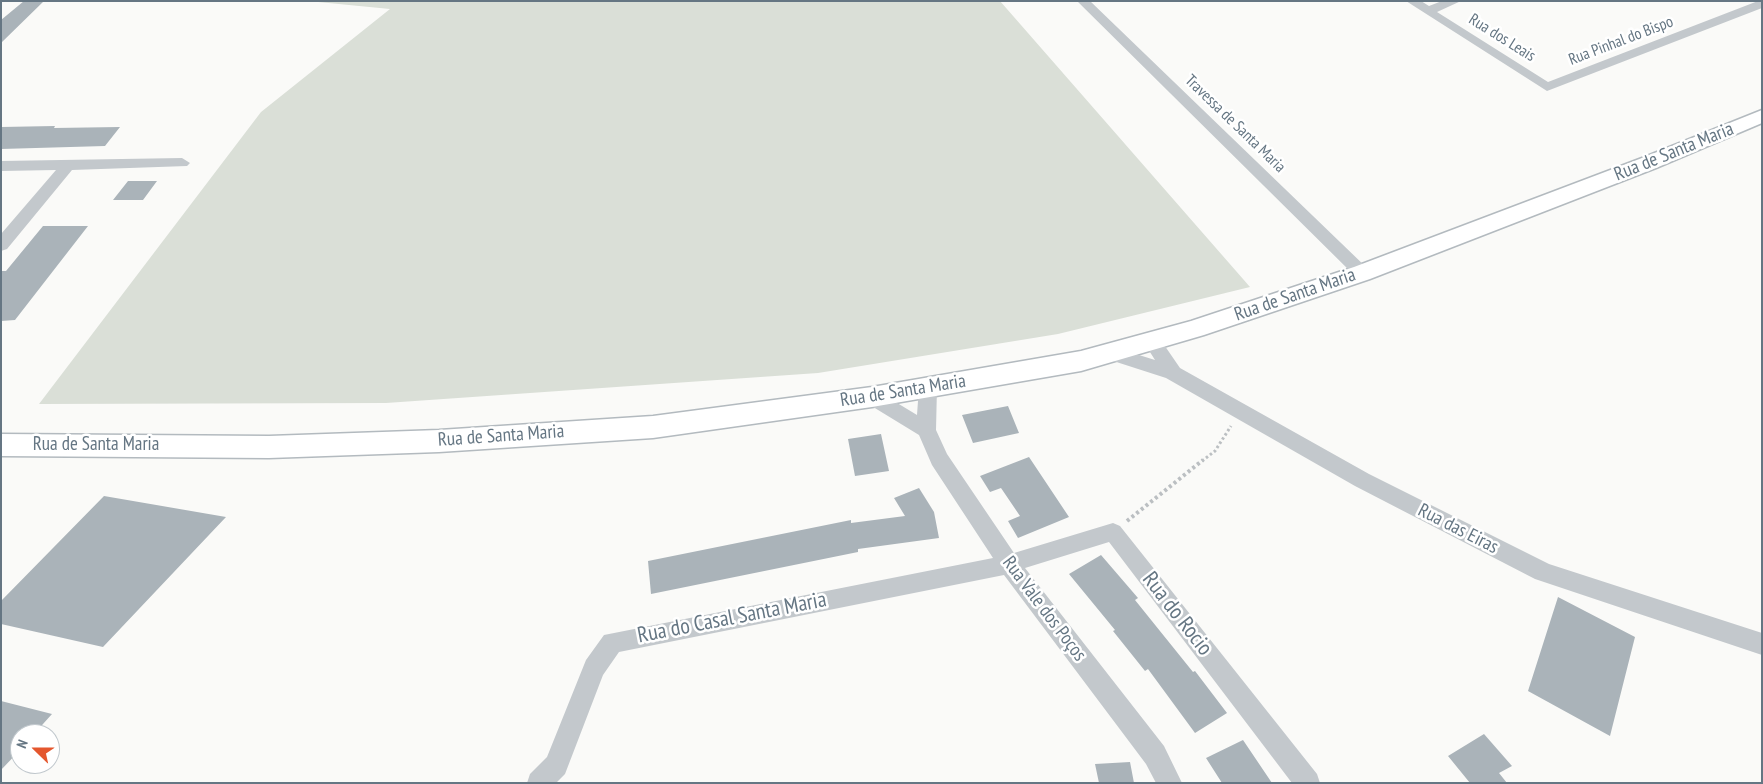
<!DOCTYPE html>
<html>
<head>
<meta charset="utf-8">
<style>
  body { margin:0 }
  #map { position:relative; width:1763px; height:784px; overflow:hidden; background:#fafaf8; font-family:"PT Sans Narrow",sans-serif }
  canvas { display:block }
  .frame { position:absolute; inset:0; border:2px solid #657683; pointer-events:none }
  .north { position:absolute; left:10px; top:724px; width:50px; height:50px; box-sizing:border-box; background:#fff; border:1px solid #c1c8cd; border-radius:50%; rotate:292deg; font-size:14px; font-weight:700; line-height:20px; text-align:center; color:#657683 }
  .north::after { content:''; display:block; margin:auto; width:18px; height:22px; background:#e4572e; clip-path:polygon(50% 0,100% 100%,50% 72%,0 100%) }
</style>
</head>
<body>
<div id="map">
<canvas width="1763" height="784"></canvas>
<div class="frame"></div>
<div class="north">N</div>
</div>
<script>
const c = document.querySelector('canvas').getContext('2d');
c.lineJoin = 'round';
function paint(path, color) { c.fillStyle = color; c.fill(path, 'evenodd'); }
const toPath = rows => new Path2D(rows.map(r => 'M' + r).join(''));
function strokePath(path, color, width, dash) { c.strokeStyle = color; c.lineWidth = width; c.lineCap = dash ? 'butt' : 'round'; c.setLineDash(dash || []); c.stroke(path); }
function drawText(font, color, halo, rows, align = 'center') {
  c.font = font + ' "PT Sans Narrow",sans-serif'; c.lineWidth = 5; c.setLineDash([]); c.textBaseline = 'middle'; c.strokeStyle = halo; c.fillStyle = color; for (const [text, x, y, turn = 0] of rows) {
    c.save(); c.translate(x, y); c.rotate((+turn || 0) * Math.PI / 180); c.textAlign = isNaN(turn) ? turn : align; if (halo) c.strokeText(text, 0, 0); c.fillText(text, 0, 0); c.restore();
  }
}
paint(toPath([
  [308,1,1000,1,1250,287,1058,334,818,373,386,403,39,404,261,112,390,9]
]), '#dadfd7');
paint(toPath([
  [24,1,44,1,1,43,1,20],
  [55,126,54,128,120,127,105,146,1,149,1,127],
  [128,181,157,181,143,200,113,200],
  [43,226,88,226,15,320,1,321,1,271,6,271],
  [1008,406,1019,433,973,443,962,415],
  [881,434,889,471,855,476,848,439],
  [1029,457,1069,517,1018,538,1008,521,1020,516,1001,488,990,492,980,476],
  [919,488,934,512,939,538,858,549,858,552,651,594,648,561,851,520,851,523,905,516,894,498],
  [104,496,226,517,103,647,1,624,1,601],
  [1101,555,1138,598,1135,600,1193,672,1195,671,1227,713,1195,733,1148,669,1145,671,1113,631,1115,630,1069,574],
  [1558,597,1635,637,1610,736,1528,691],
  [1,701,52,714,34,734,20,734,20,750,1,770],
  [1484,734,1512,766,1499,773,1507,783,1470,783,1448,756],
  [1243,740,1272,783,1222,783,1206,758],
  [1130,762,1134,783,1099,783,1095,764]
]), '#aab3b9');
const secondary = toPath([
  [1762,110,1762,123,1656,168,1370,279,1204,335,1081,371,872,407,653,438,439,452,269,458,1,456,1,434,269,436,439,430,653,416,872,387,1081,351,1191,321,1354,267,1642,158,1762,110]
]);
strokePath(secondary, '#b3babf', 3);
strokePath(toPath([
  [1202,461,1215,451,1231,426]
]), '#bbbfc2', 3, [2.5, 2.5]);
strokePath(toPath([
  [1127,521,1203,460]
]), '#bbbfc2', 4, [3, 3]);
paint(toPath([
  [1077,1,1090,1,1368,269,1370,273,1368,277,1356,277,1077,1],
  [1406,1,1421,1,1429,6,1442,1,1461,1,1437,12,1548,82,1758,1,1762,1,1762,8,1547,91,1406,1],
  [182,158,190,163,187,166,72,170,7,249,1,251,1,234,56,170,1,171,1,161,182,158],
  [1152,334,1158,336,1180,368,1369,474,1549,564,1762,633,1762,655,1535,579,1355,486,1166,378,1104,358,1101,353,1104,348,1110,346,1155,360,1143,341,1146,336,1152,334],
  [928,380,935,382,937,387,936,430,947,454,1014,553,1113,523,1120,526,1317,774,1320,783,1292,783,1109,542,1025,568,1164,746,1182,783,1156,783,1146,764,1004,575,619,652,603,675,565,774,556,783,527,783,530,774,547,757,586,660,604,635,993,558,932,465,919,435,865,402,863,397,865,392,872,390,879,392,917,415,919,387,921,382,928,380]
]), '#c3c8cc');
paint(secondary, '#fff');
drawText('16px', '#657683', '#fff', [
  ["Rua dos Leais",1502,38,32],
  ["Rua Pinhal do Bispo",1621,41,-21],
  ["Travessa de Santa Maria",1235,124,44]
]);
drawText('19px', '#657683', '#fff', [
  ["Rua de Santa Maria",1674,152,-22],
  ["Rua de Santa Maria",1295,295,-19],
  ["Rua de Santa Maria",903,391,-9],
  ["Rua de Santa Maria",501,436,-4],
  ["Rua de Santa Maria",96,445],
  ["Rua das Eiras",1458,529,27],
  ["Rua Vale dos Poços",1044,609,53]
]);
drawText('22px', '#657683', '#fff', [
  ["Rua do Rocio",1177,614,52],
  ["Rua do Casal Santa Maria",732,618,-11]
]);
</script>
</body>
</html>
